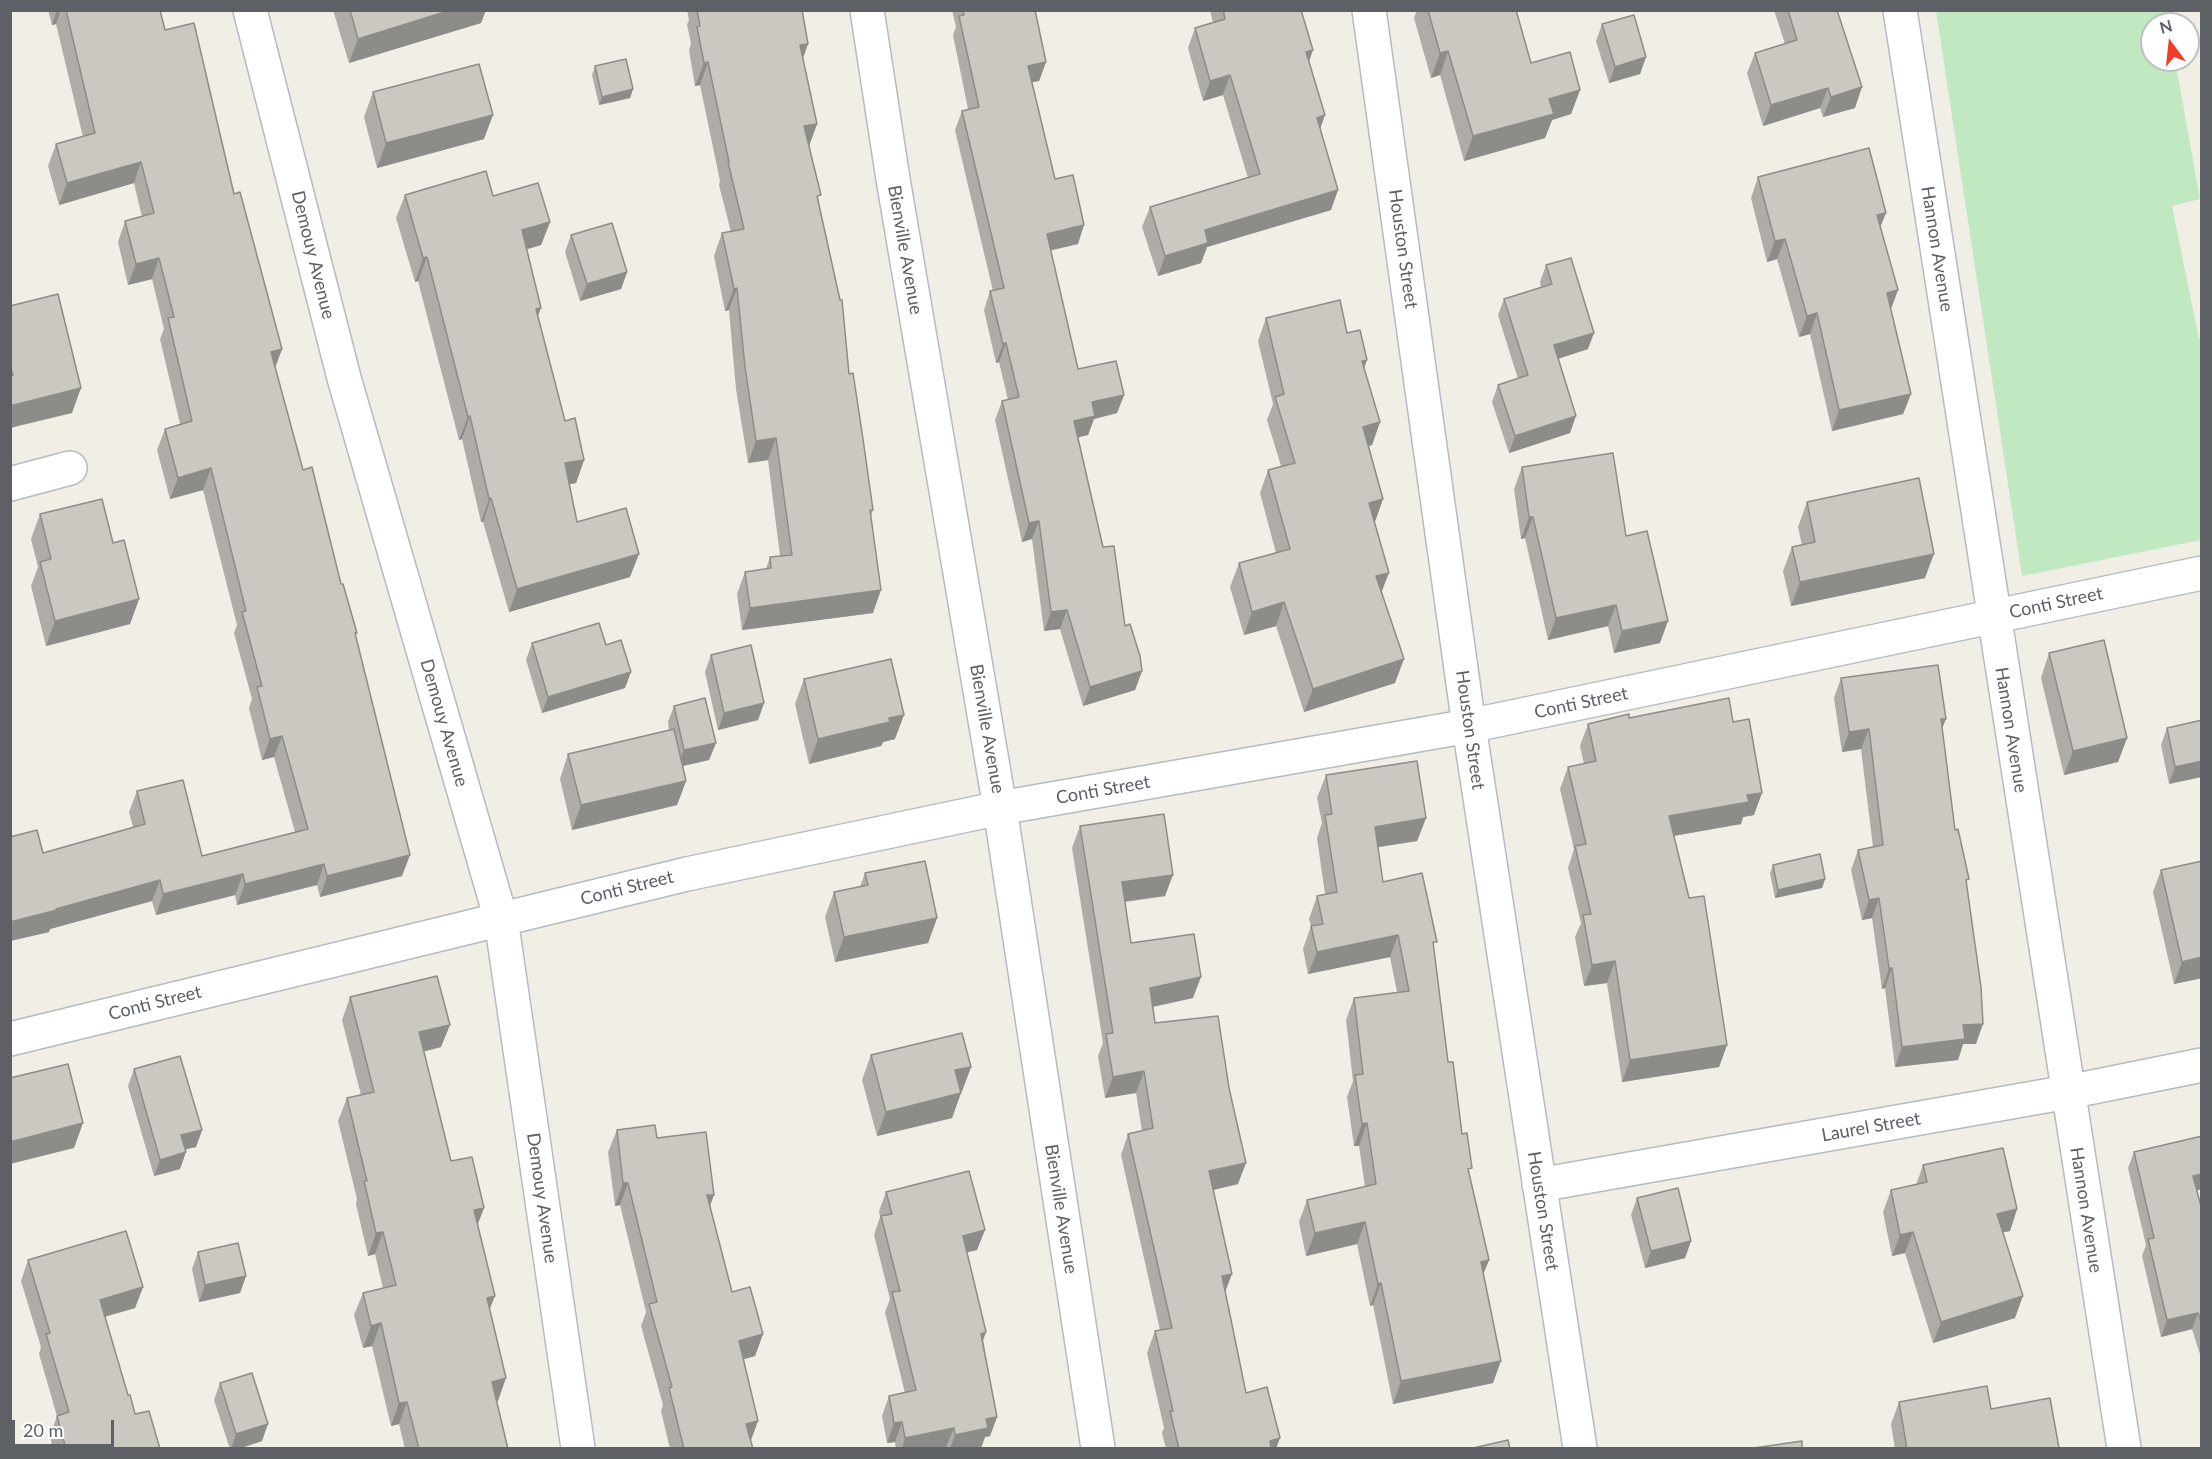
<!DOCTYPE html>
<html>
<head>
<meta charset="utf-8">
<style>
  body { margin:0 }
  #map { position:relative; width:2212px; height:1459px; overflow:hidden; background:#f0eee5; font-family:Lato,sans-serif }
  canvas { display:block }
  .frame { position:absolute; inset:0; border:12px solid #5d6166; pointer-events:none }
  .north { position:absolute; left:2140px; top:12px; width:60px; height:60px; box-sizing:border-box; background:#fff; border:2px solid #bec0c2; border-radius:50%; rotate:345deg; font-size:16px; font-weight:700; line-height:24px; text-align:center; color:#5d6166 }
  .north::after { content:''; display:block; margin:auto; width:21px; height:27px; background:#f33c28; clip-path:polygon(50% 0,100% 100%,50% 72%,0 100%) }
  .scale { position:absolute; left:12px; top:1420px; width:102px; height:27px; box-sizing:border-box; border:3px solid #5d6166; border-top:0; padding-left:8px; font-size:18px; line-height:21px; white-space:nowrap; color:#5d6166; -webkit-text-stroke:4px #fff; paint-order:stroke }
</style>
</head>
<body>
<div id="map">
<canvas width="2212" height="1459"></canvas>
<div class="frame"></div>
<div class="north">N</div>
<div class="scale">20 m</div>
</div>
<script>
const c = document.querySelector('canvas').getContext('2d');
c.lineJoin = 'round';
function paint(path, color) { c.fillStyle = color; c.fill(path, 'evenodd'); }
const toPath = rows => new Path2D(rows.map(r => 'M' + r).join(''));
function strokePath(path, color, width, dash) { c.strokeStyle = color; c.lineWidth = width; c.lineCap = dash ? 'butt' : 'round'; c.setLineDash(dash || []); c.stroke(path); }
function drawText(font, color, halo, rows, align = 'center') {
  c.font = font + ' Lato,sans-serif'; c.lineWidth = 4.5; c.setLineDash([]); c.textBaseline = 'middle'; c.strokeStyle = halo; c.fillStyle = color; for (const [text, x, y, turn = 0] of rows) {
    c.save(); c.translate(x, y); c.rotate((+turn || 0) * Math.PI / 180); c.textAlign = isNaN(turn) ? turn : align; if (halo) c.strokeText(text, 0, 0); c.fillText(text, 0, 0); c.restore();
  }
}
paint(toPath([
  [1936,11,2165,11,2168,24,2152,24,2152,60,2175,60,2200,199,2172,206,2199,339,2201,339,2201,540,2022,576]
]), '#c0e9c1');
const minor = toPath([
  [250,10,344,378,501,919,578,1448],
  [867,10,893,179,1000,808,1098,1448],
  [1900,10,2124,1448],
  [10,484,70,468],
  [10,1039,687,874,1000,808,1469,726,2202,573],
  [1539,1185,2068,1092,2202,1065]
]);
const tertiary = toPath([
  [1369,10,1469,726,1580,1448]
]);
strokePath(minor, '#b7bbbf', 36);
strokePath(tertiary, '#b7bbbf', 36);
strokePath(minor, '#fff', 33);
strokePath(tertiary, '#fff', 33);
paint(toPath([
  [48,10,160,10,165,30,234,194,282,349,275,368,303,470,341,584,356,637,402,876,320,897,317,885,237,905,235,895,156,915,152,901,50,929,49,932,10,941,10,837,43,853,133,827,129,812,137,791,202,856,295,832,274,757,262,760,249,708,252,699,234,633,237,625,203,490,170,499,157,450,165,429,180,424,160,339,164,329,152,279,128,285,118,242,125,221,142,217,134,183,59,205,48,166,56,144,83,137,56,24,52,25],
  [333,10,486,10,481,23,349,63],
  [687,10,802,10,803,58,817,124,809,146,873,510,871,516,873,613,742,630,737,594,745,572,766,569,770,557,780,556,768,460,748,463,736,389,729,310,725,311,714,256,722,233,731,232,719,185,720,181,700,85,695,86,689,50,691,44,687,24,689,20],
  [952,10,1035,10,1046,62,1039,81,1032,82,1055,179,1078,244,1050,250,1078,369,1124,395,1117,413,1094,419,1088,435,1078,437,1103,547,1125,626,1142,671,1135,690,1083,706,1060,629,1044,631,1032,539,1022,542,995,420,1002,401,1008,400,999,362,996,363,984,310,990,291,993,291,955,130,962,111,968,109,953,35,956,27],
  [1210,10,1301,10,1320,129,1331,210,1207,247,1201,263,1158,276,1142,227,1150,207,1248,178,1223,95,1203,101,1188,48,1195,28,1213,23],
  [1417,10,1516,10,1531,63,1580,90,1571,114,1552,120,1545,138,1464,161,1440,75,1431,78,1414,18],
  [1774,10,1837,10,1855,108,1823,117,1820,108,1763,126,1747,73,1755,53,1785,44],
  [1602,24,1646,57,1640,74,1609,83,1596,41],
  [595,66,633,89,630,98,599,105,592,75],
  [373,92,484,139,377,168,364,117],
  [1758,177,1880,228,1898,290,1891,309,1911,394,1903,414,1832,431,1810,334,1799,337,1777,259,1767,262,1751,198],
  [405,195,493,196,550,222,541,245,527,249,538,316,565,421,584,460,576,483,569,484,577,522,630,577,509,612,483,522,481,522,462,439,459,440,418,281,415,282,396,218],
  [571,235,627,272,621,289,580,301,565,252],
  [1546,265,1588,349,1558,359,1570,433,1509,453,1492,402,1498,385,1518,379,1498,315,1504,299,1541,287,1540,282],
  [1266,318,1347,333,1364,368,1380,422,1372,445,1369,446,1383,499,1374,522,1382,592,1395,683,1304,712,1276,626,1244,635,1230,587,1239,563,1276,553,1260,493,1268,470,1281,466,1267,420,1273,404,1258,341],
  [1522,467,1626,536,1660,643,1614,653,1608,626,1548,640,1525,538,1521,539,1514,489],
  [1807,502,1925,578,1791,606,1783,571,1792,547,1802,545,1798,527],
  [40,514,113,543,139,599,130,624,46,646,31,586,38,567,31,539],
  [532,643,606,645,625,688,542,713,526,660],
  [2049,653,2127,738,2118,762,2064,775,2041,678],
  [711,655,764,703,758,720,718,730,705,672],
  [1841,678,1942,728,1955,830,1967,885,1976,1044,1963,1044,1958,1060,1895,1067,1885,988,1882,989,1872,918,1862,920,1851,870,1858,850,1873,847,1861,749,1842,752,1834,698],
  [804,679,895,739,883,742,881,746,809,764,795,704],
  [674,706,716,743,709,760,683,766,686,781,677,805,572,830,560,779,568,754,669,730,668,722],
  [1629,718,1733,722,1754,815,1743,817,1741,824,1674,836,1727,1045,1719,1067,1622,1082,1607,983,1584,986,1575,937,1581,923,1568,868,1574,849,1560,789,1568,767,1584,764,1580,746,1588,724],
  [2202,720,2169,784,2161,745,2167,728],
  [1326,775,1426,818,1417,841,1378,847,1383,882,1434,949,1448,1062,1469,1176,1489,1260,1483,1274,1493,1383,1393,1404,1373,1305,1370,1306,1357,1244,1306,1256,1299,1222,1307,1200,1365,1187,1359,1146,1354,1146,1347,1097,1353,1081,1346,1020,1354,998,1397,992,1390,957,1308,974,1303,949,1311,926,1309,919,1317,896,1325,894,1317,838,1322,823,1317,798],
  [1080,826,1165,896,1125,902,1131,943,1193,998,1153,1007,1155,1023,1238,1184,1213,1190,1225,1292,1246,1393,1276,1449,1166,1449,1162,1433,1164,1428,1147,1353,1155,1331,1160,1330,1121,1155,1128,1134,1142,1131,1136,1093,1105,1098,1098,1056,1103,1043,1072,848],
  [2202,861,2202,978,2174,984,2153,892,2161,870],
  [1773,865,1825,879,1822,888,1775,898,1770,873],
  [865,873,937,918,928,943,835,962,825,917,834,892,860,887],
  [350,997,441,1047,424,1051,451,1161,484,1208,478,1224,490,1310,498,1401,497,1401,508,1449,405,1449,399,1424,391,1426,372,1346,363,1348,354,1315,363,1293,383,1288,375,1254,368,1256,356,1204,357,1199,338,1121,347,1098,361,1095,342,1020],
  [871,1055,971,1067,962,1091,961,1092,952,1118,877,1136,862,1080],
  [134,1069,202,1130,196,1147,185,1149,180,1169,154,1176,128,1086],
  [617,1130,657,1138,710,1206,732,1292,763,1334,755,1356,744,1359,751,1441,753,1449,670,1449,661,1411,663,1405,641,1326,646,1312,620,1205,615,1206,608,1152],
  [2202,1136,2202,1189,2197,1190,2202,1210,2202,1361,2192,1329,2161,1337,2142,1256,2146,1245,2128,1168,2134,1152],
  [1923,1165,2017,1209,2010,1231,2003,1232,2015,1318,1933,1343,1905,1253,1892,1256,1883,1212,1891,1190,1916,1185],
  [886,1192,977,1250,967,1252,997,1417,990,1436,985,1437,981,1448,947,1449,946,1447,942,1449,896,1449,895,1442,887,1443,882,1416,889,1396,905,1393,885,1312,890,1299,874,1235,880,1217,879,1211],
  [1637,1198,1691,1241,1685,1258,1645,1268,1631,1215],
  [198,1252,246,1276,240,1293,199,1302,192,1269],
  [28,1260,143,1287,135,1308,105,1317,128,1395,135,1414,160,1449,53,1449,50,1436,57,1416,39,1354,41,1347,21,1281],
  [220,1383,262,1441,238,1449,230,1449,214,1400],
  [1899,1402,1991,1409,2058,1449,1895,1449,1891,1424]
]), '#afaca7');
paint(toPath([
  [57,10,61,10,56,24,52,25],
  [451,10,486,10,481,23,349,63,358,39],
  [808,44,800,67,800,45],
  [1313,50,1306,70,1306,52],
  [1448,51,1440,75,1431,78,1440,53],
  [1646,57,1640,74,1609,83,1615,67],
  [708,62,700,85,695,86,704,63],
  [1046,62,1039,81,1021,84,1028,66],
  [1230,75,1223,95,1203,101,1210,81],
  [1862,87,1855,108,1823,117,1831,97],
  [1828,88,1820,108,1763,126,1771,105],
  [633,89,630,98,599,105,602,97],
  [1580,90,1571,114,1552,120,1545,138,1464,161,1473,136,1549,99],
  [493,115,484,139,377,168,386,143],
  [1325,115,1318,135,1317,118],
  [817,124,809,146,804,126],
  [141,162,134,183,59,205,67,183],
  [1338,190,1331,210,1207,247,1201,263,1158,276,1165,256,1205,230],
  [1886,213,1878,233,1877,215],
  [550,222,541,245,514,253,522,230],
  [1084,225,1078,244,1040,253,1047,234],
  [1785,239,1777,259,1767,262,1775,241],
  [427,257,418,281,415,282,423,258],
  [159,258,152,279,128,285,136,264],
  [627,272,621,289,580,301,587,284],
  [737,288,729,310,725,311,734,289],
  [1898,290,1890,311,1887,293],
  [541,308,532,331,536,309],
  [1817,313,1810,334,1799,337,1807,316],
  [1594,333,1588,349,1548,362,1554,345],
  [1006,343,999,362,996,363,1003,344],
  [282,349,274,370,271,352],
  [1367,360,1359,383,1362,361],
  [81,388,72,413,10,428,10,406],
  [1911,394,1903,414,1832,431,1839,410],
  [1124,395,1117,413,1094,419,1088,435,1068,440,1074,421,1092,402],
  [470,416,462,439,459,440,468,417],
  [1576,416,1570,433,1509,453,1515,436],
  [1380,422,1372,445,1355,450,1363,427],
  [776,438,768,460,748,463,756,441],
  [584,460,576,483,557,487,565,463],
  [211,468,203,490,170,499,178,478],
  [491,498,483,522,481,522,489,499],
  [1383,499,1375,522,1360,526,1369,503],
  [1529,517,1533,517,1525,538,1521,539],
  [1039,521,1032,539,1022,542,1029,523],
  [639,554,630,577,509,612,517,589],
  [1934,554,1925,578,1791,606,1800,582],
  [1389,573,1380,596,1376,576],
  [881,590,873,613,742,630,750,608],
  [139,599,130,624,46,646,55,621],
  [1284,602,1276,626,1244,635,1252,612],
  [1616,605,1608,626,1548,640,1556,618],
  [1067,610,1060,629,1044,631,1051,612],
  [1668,621,1660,643,1614,653,1622,631],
  [1404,659,1395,683,1304,712,1313,689],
  [1142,671,1135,690,1083,706,1090,687],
  [631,672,625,688,542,713,548,697],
  [764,703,758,720,718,730,724,713],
  [904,715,895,739,883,742,881,746,809,764,818,739,889,718],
  [1941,719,1946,719,1938,739],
  [1869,729,1861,749,1842,752,1849,732],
  [282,736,274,757,262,760,270,739],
  [2127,738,2118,762,2064,775,2073,751],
  [716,743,709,760,678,767,684,750],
  [2202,761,2202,777,2169,784,2175,767],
  [686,781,677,805,572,830,581,805],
  [1762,793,1754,815,1743,817,1741,824,1661,838,1669,816,1747,795],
  [1426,818,1417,841,1366,849,1375,827],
  [410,855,402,876,320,897,327,876],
  [324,864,317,885,237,905,245,884],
  [243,874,235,895,156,915,163,894],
  [1173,875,1165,896,1114,903,1122,882],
  [1825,879,1822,888,1775,898,1778,890],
  [160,880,152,901,50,929,49,932,10,941,10,922],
  [1879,898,1872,918,1862,920,1869,900],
  [937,918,928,943,835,962,844,937],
  [1398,935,1390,957,1308,974,1317,952],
  [2202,957,2202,978,2174,984,2182,962],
  [1615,961,1607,983,1584,986,1592,965],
  [1889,968,1892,968,1885,988,1882,989],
  [1201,977,1193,998,1142,1009,1150,988],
  [1983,1024,1976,1044,1963,1044,1958,1060,1895,1067,1902,1047,1963,1025],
  [450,1025,441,1047,411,1055,419,1032],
  [1727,1045,1719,1067,1622,1082,1630,1060],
  [971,1067,962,1091,947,1095,955,1070],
  [1144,1071,1136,1093,1105,1098,1113,1077],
  [961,1093,952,1118,877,1136,886,1112],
  [83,1123,74,1148,10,1164,10,1142],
  [1367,1123,1359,1146,1354,1146,1362,1124],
  [202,1130,196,1147,175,1152,181,1135],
  [186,1152,180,1169,154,1176,160,1160],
  [1246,1163,1238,1184,1201,1193,1209,1171],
  [2202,1174,2202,1189,2187,1193,2193,1176],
  [623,1183,628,1183,620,1205,615,1206],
  [707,1195,714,1195,706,1217],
  [484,1208,475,1230,474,1210],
  [2017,1209,2010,1231,1990,1235,1997,1214],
  [1365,1222,1357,1244,1306,1256,1315,1233],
  [985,1230,977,1250,956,1255,963,1236],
  [383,1232,375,1254,368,1256,376,1233],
  [1913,1232,1905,1253,1892,1256,1900,1235],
  [1691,1241,1685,1258,1645,1268,1651,1251],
  [1489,1260,1480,1282,1481,1262],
  [1232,1274,1224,1295,1222,1276],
  [246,1276,240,1293,199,1302,205,1285],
  [1381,1283,1373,1305,1370,1306,1378,1284],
  [143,1287,135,1308,92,1320,100,1300],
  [495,1296,486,1318,487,1298],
  [2023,1296,2015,1318,1933,1343,1941,1322],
  [2198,1313,2192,1329,2161,1337,2167,1320],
  [381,1323,372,1346,363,1348,371,1326],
  [986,1332,979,1352,981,1334],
  [763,1334,755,1356,731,1363,739,1341],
  [1501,1361,1493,1383,1393,1404,1401,1381],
  [506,1378,498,1401,484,1404,492,1382],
  [407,1402,399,1424,391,1426,399,1403],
  [997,1417,990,1436,985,1437,981,1448,950,1449,955,1435,986,1419],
  [758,1421,750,1443,746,1424],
  [902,1422,895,1442,887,1443,894,1423],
  [268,1424,262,1441,238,1449,231,1449,236,1434],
  [954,1428,946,1447,942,1449,902,1449,905,1438],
  [1280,1438,1276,1449,1267,1449,1270,1441]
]), '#8e8c88');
const building = toPath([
  [66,10,160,10,165,30,194,23,234,194,240,192,282,349,271,352,303,470,312,467,341,584,343,584,357,633,355,633,410,855,327,876,324,864,245,884,243,874,163,894,160,880,56,909,57,910,10,922,10,837,37,830,43,853,145,824,137,791,183,780,202,856,308,829,282,736,270,739,257,687,262,686,242,612,246,611,211,468,178,478,165,429,192,421,168,318,174,317,159,258,136,264,125,221,154,213,141,162,67,183,56,144,95,133,66,10],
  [350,10,451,10,358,39,350,10],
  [697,10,802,10,808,44,800,45,817,124,804,126,821,195,817,196,840,300,842,300,849,374,853,373,863,439,873,510,870,510,881,590,750,608,745,572,771,568,770,557,792,555,776,438,756,441,745,367,737,288,734,289,722,233,744,229,728,162,729,162,708,62,704,63,697,27,700,26,697,10],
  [963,10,1035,10,1046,62,1028,66,1055,179,1073,175,1084,225,1047,234,1078,369,1116,361,1124,395,1092,402,1095,416,1074,421,1103,547,1114,546,1125,626,1130,624,1140,656,1142,671,1090,687,1067,610,1051,612,1039,521,1029,523,1002,401,1019,397,1006,343,1003,344,990,291,1004,288,962,111,979,107,959,16,964,15,963,10],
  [1223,10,1301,10,1313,50,1306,52,1325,115,1317,118,1338,190,1205,230,1208,243,1165,256,1150,207,1260,174,1230,75,1210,81,1195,28,1225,19,1223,10],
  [1428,10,1516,10,1531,63,1570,52,1580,90,1549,99,1554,114,1473,136,1448,51,1440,53,1428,10],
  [1788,10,1837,10,1862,87,1831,97,1828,88,1771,105,1755,53,1797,40,1788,10],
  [1634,15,1646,57,1615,67,1602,24,1634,15],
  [626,59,633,89,602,97,595,66,626,59],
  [479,64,493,115,386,143,373,92,479,64],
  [1869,148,1886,213,1877,215,1898,290,1887,293,1911,394,1839,410,1817,313,1807,316,1785,239,1775,241,1758,177,1869,148],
  [486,171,493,196,538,183,550,222,522,230,541,308,536,309,565,421,575,418,584,460,565,463,577,522,626,508,639,554,517,589,491,498,489,499,470,416,468,417,427,257,423,258,405,195,486,171],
  [612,223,627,272,587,284,571,235,612,223],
  [1571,258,1594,333,1554,345,1576,416,1515,436,1498,385,1528,375,1504,299,1552,284,1546,265,1571,258],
  [58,294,81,388,10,406,10,376,13,375,10,366,10,306,58,294],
  [1340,300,1347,333,1360,330,1367,360,1362,361,1380,422,1363,427,1383,499,1369,503,1389,573,1376,576,1404,659,1313,689,1284,602,1252,612,1239,563,1290,549,1268,470,1295,463,1275,397,1284,394,1266,318,1340,300],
  [1613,453,1626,536,1647,531,1668,621,1622,631,1616,605,1556,618,1533,517,1529,517,1522,467,1613,453],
  [1919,478,1934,554,1800,582,1792,547,1815,542,1807,502,1919,478],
  [102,499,113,543,124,540,139,599,55,621,40,562,51,559,40,514,102,499],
  [599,623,606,645,621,640,631,672,548,697,532,643,599,623],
  [2104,640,2127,738,2073,751,2049,653,2104,640],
  [751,645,764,703,724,713,711,655,751,645],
  [891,659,904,715,889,718,890,722,818,739,804,679,891,659],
  [1938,665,1946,719,1941,719,1955,830,1958,829,1969,879,1966,880,1981,987,1983,1024,1963,1025,1965,1039,1902,1047,1892,968,1889,968,1879,898,1869,900,1858,850,1883,845,1869,729,1849,732,1841,678,1938,665],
  [705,698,716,743,684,750,674,706,705,698],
  [1729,698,1733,722,1749,719,1762,793,1747,795,1749,802,1669,816,1689,898,1704,896,1727,1045,1630,1060,1615,961,1592,965,1583,915,1591,914,1575,846,1586,844,1568,767,1596,761,1588,724,1629,714,1629,718,1729,698],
  [2202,720,2202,761,2175,767,2167,728,2202,720],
  [674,729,686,781,581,805,568,754,674,729],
  [1417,761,1426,818,1375,827,1383,882,1422,873,1437,942,1433,942,1448,1062,1453,1062,1462,1134,1467,1133,1472,1168,1468,1169,1489,1260,1481,1262,1501,1361,1401,1381,1381,1283,1378,1284,1365,1222,1315,1233,1307,1200,1376,1184,1367,1123,1362,1124,1355,1075,1363,1074,1354,998,1409,991,1398,935,1317,952,1311,926,1323,924,1317,896,1337,892,1325,815,1332,814,1326,775,1417,761],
  [1164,814,1173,875,1122,882,1131,943,1194,934,1201,977,1150,988,1155,1023,1218,1016,1229,1088,1246,1163,1209,1171,1232,1274,1222,1276,1246,1393,1267,1387,1280,1438,1270,1441,1271,1449,1179,1449,1170,1411,1173,1411,1155,1331,1172,1328,1128,1134,1153,1128,1144,1071,1113,1077,1106,1034,1113,1033,1080,826,1164,814],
  [1820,854,1825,879,1778,890,1773,865,1820,854],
  [925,861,937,918,844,937,834,892,868,885,865,873,925,861],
  [2202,861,2202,957,2182,962,2161,870,2202,861],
  [437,976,450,1025,419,1032,451,1161,472,1157,484,1208,474,1210,495,1296,487,1298,506,1378,492,1382,508,1449,419,1449,407,1402,399,1403,381,1323,371,1326,363,1293,396,1285,383,1232,376,1233,364,1181,367,1181,347,1098,374,1092,350,997,437,976],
  [962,1033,971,1067,955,1070,961,1093,886,1112,871,1055,962,1033],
  [180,1056,202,1130,181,1135,186,1152,160,1160,134,1069,180,1056],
  [68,1064,83,1123,10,1142,10,1078,68,1064],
  [655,1125,657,1138,706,1132,714,1195,707,1195,732,1292,750,1287,763,1334,739,1341,758,1421,746,1424,753,1449,684,1449,669,1388,672,1387,649,1304,657,1302,628,1183,623,1183,617,1130,655,1125],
  [2202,1136,2202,1174,2193,1176,2202,1210,2202,1324,2198,1313,2167,1320,2148,1239,2154,1238,2134,1152,2202,1136],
  [2003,1148,2017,1209,1997,1214,2023,1296,1941,1322,1913,1232,1900,1235,1891,1190,1927,1182,1923,1165,2003,1148],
  [969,1171,985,1230,963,1236,986,1332,981,1334,997,1417,986,1419,988,1428,955,1435,954,1428,905,1438,902,1422,894,1423,889,1396,916,1390,892,1292,900,1291,881,1216,892,1214,886,1192,969,1171],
  [1678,1188,1691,1241,1651,1251,1637,1198,1678,1188],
  [126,1231,143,1287,100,1300,128,1395,130,1395,135,1414,149,1411,160,1449,66,1449,57,1416,69,1412,46,1334,50,1333,28,1260,126,1231],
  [238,1243,246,1276,205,1285,198,1252,238,1243],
  [252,1373,268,1424,236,1434,220,1383,252,1373],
  [1987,1386,1991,1409,2050,1398,2059,1448,1907,1449,1899,1402,1987,1386],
  [1508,1440,1510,1449,1469,1449,1508,1440],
  [1802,1441,1802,1449,1747,1449,1802,1441]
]);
paint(building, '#cbc8c2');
strokePath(building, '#8e8c88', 1.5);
drawText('18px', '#5d6166', '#fff', [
  ["Houston Street",1403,249,82],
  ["Hannon Avenue",1937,249,81],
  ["Bienville Avenue",905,250,80],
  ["Demouy Avenue",313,255,76],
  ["Conti Street",2056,603,-12],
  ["Conti Street",1581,703,-12],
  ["Demouy Avenue",444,723,74],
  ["Bienville Avenue",987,729,80],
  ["Houston Street",1470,730,82],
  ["Hannon Avenue",2011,730,81],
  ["Conti Street",1103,790,-10],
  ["Conti Street",627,888,-14],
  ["Conti Street",155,1003,-14],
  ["Laurel Street",1871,1127,-10],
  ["Demouy Avenue",542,1198,82],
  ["Bienville Avenue",1061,1209,81],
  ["Hannon Avenue",2086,1210,81],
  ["Houston Street",1543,1211,81]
]);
</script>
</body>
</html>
